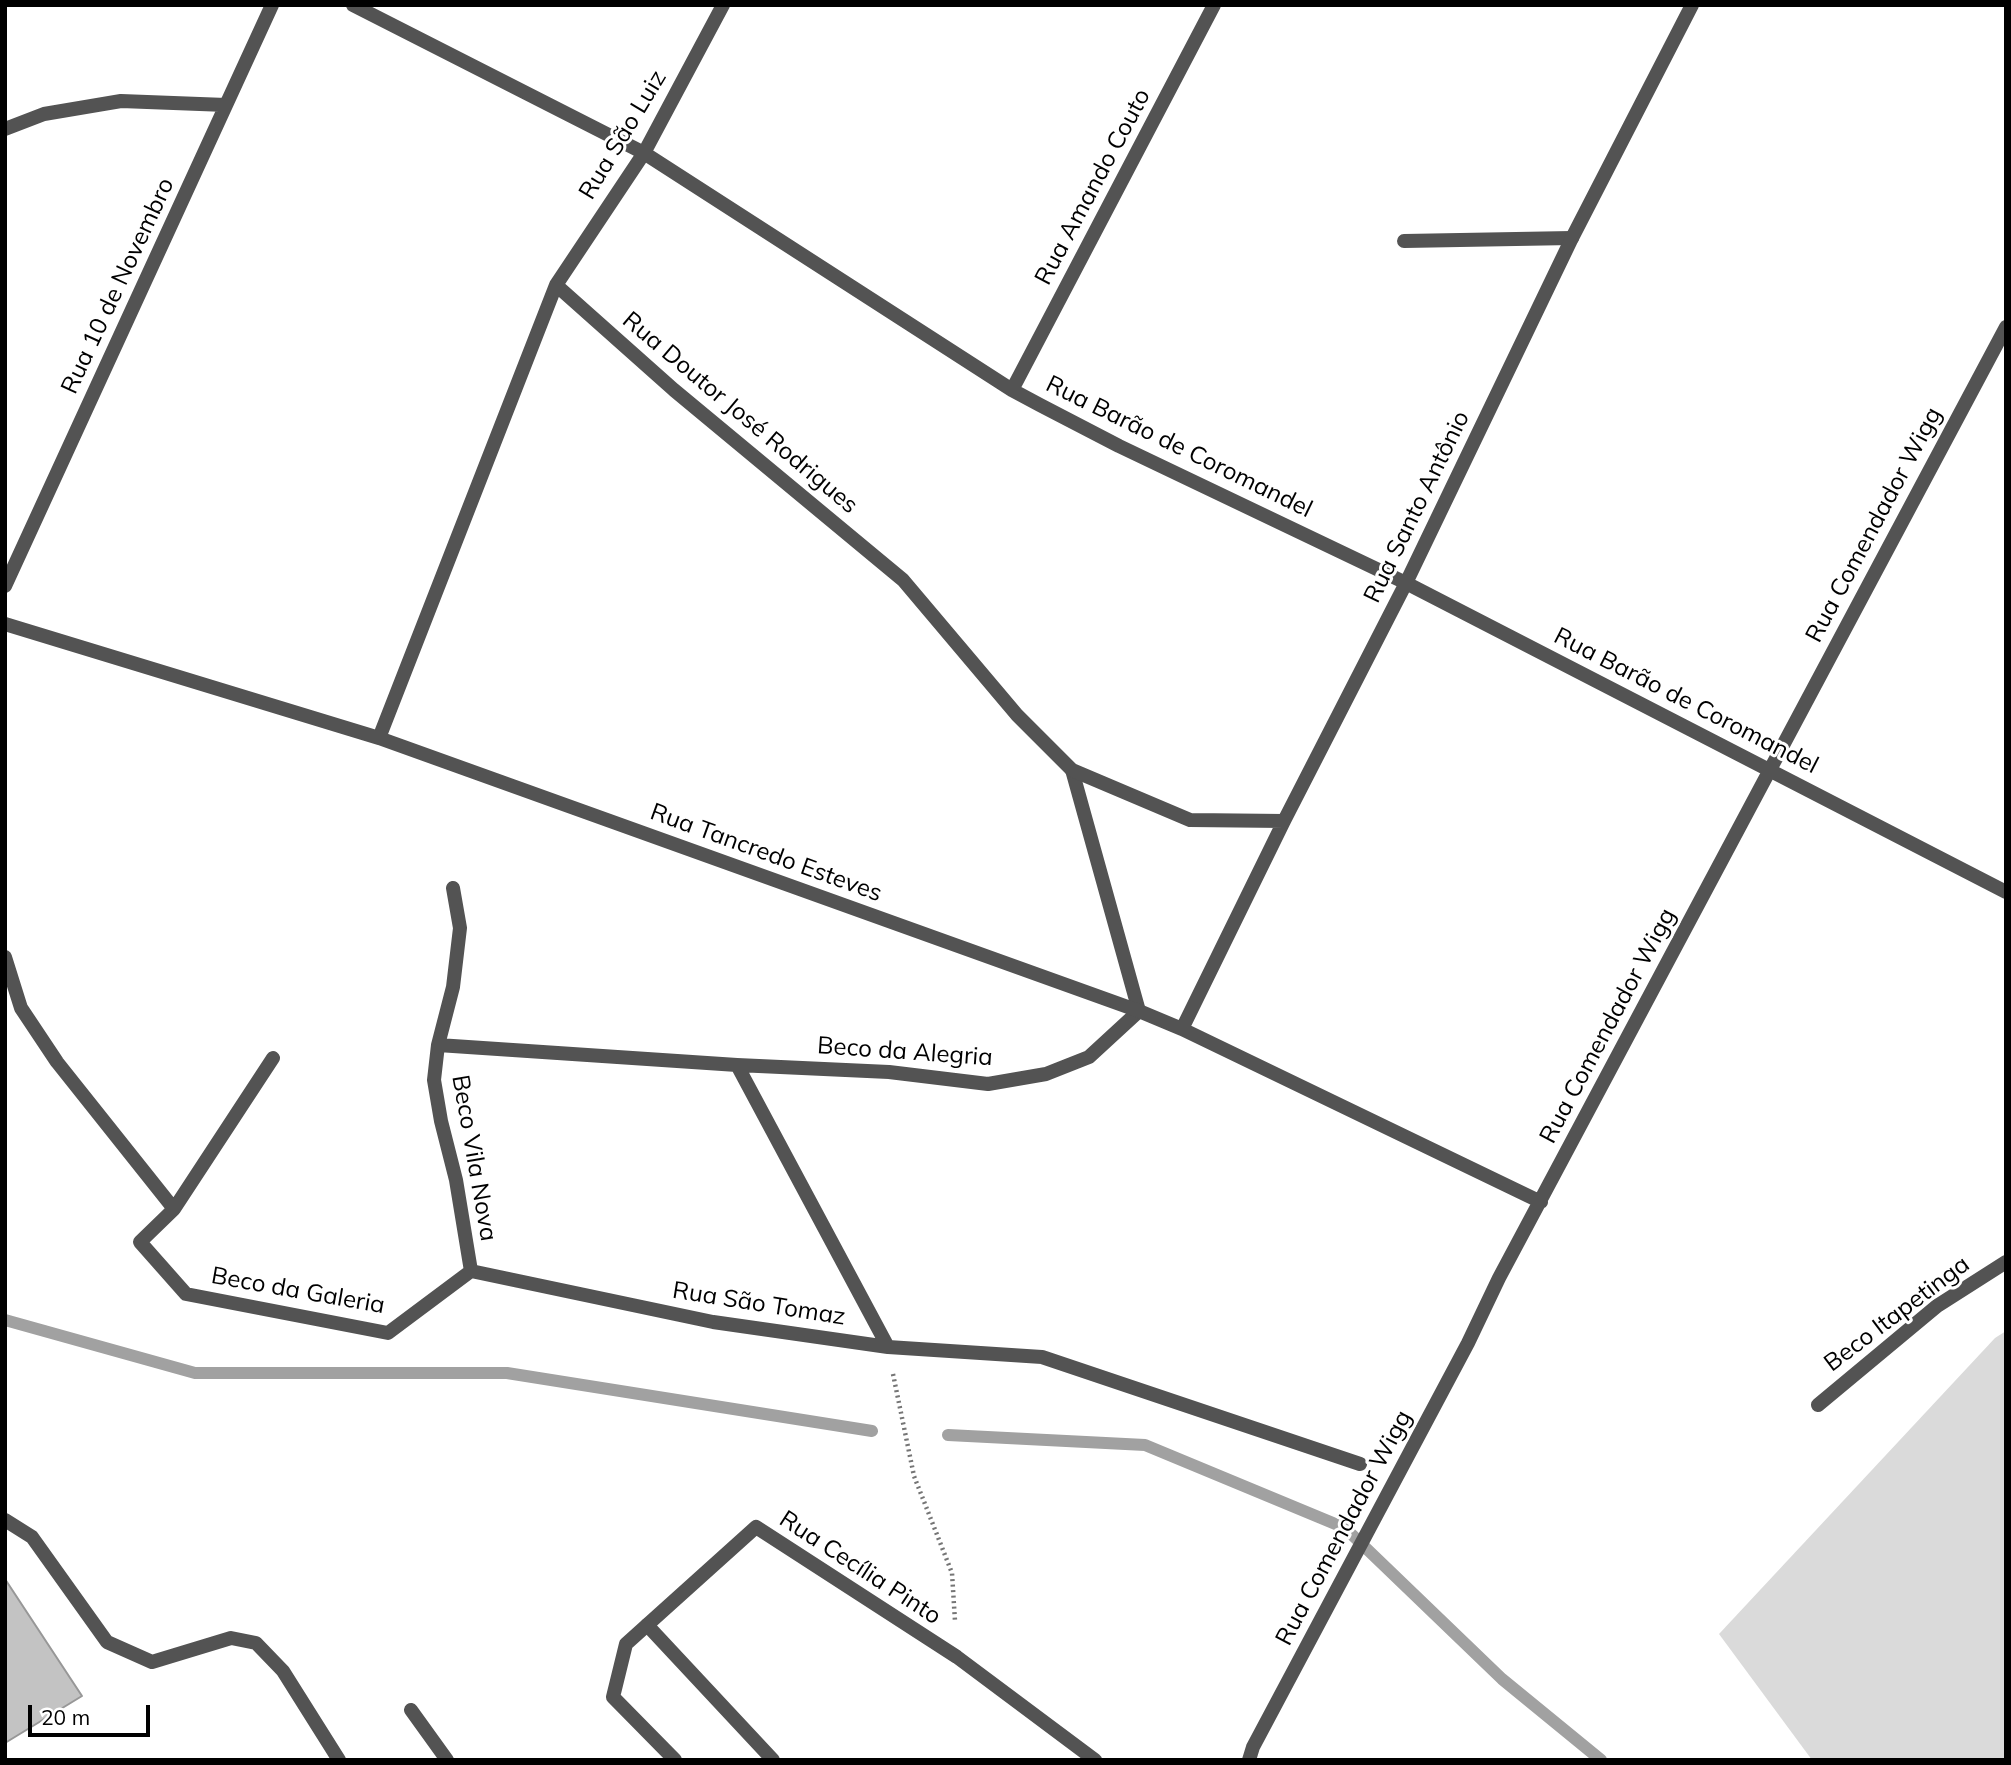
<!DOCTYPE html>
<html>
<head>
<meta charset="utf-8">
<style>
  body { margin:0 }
  #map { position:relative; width:2011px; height:1765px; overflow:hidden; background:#fff; font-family:Mulish,sans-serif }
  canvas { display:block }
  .frame { position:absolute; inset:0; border:7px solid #000; pointer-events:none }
  .scale { position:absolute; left:28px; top:1705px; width:122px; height:32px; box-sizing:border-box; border:4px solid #000; border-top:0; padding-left:9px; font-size:21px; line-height:24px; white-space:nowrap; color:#000; -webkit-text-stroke:5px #fff; paint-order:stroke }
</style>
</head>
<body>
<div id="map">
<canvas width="2011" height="1765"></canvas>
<div class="frame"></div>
<div class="scale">20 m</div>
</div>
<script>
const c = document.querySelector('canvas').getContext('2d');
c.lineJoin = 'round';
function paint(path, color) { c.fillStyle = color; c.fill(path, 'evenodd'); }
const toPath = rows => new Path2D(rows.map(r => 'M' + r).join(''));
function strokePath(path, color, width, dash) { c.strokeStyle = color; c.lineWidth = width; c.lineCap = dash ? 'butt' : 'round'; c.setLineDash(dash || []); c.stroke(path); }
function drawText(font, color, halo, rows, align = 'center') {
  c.font = font + ' Mulish,sans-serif'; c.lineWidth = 6; c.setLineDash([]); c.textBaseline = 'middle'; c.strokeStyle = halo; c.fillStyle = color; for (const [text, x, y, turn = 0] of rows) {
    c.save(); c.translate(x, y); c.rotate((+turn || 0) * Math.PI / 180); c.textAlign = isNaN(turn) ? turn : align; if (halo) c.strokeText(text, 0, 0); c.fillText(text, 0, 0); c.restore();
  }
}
paint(toPath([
  [2006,1331,2006,1760,1812,1760,1719,1634,1995,1338]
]), '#dadada');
strokePath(toPath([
  [5,1320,195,1373,507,1373,872,1431],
  [948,1435,1145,1445,1345,1528,1502,1679,1601,1760]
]), '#a1a1a1', 12);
const building = toPath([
  [5,1579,82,1696,5,1743,5,1579]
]);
paint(building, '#c3c3c3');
strokePath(building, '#979797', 2);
strokePath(toPath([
  [893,1374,914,1476,952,1573,955,1621]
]), '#757575', 4.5, [2, 3.5]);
strokePath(toPath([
  [1404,241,1572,238],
  [453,888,460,928,453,987,438,1045,434,1080,441,1121,456,1180,471,1271],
  [5,957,21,1008,57,1062,174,1209],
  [438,1045,737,1065,889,1072,988,1084,1046,1074,1089,1057,1139,1011,1072,770],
  [273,1058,174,1209,140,1242,186,1294,388,1333,471,1271],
  [737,1065,888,1347],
  [471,1271,713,1322,888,1347,1042,1357,1360,1464],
  [5,1520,32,1537,107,1642,152,1662,231,1638,256,1643,283,1671,339,1760],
  [647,1625,773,1760],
  [411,1710,447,1760]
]), '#535353', 14);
strokePath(toPath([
  [353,5,644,153,1012,390,1040,405,1119,446,1406,583,2006,892],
  [5,129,44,114,121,101,226,105],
  [556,285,674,390,903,580,1017,715,1072,770,1190,820,1284,821],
  [1012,390,1214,5],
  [5,586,272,5],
  [5,624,379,738,1139,1011,1182,1029,1541,1202],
  [379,738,556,285,644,153,723,5],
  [1182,1029,1284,821,1406,583,1572,238,1692,5],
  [1818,1405,1937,1306,2006,1262],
  [675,1760,613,1697,626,1644,756,1527,957,1657,1095,1760],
  [1249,1760,1253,1747,1468,1343,1499,1278,2006,327]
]), '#535353', 14);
drawText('24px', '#000', '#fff', [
  ["Rua São Luiz",623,135,-59],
  ["Rua Amando Couto",1093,187,-62],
  ["Rua 10 de Novembro",118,286,-65],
  ["Rua Doutor José Rodrigues",740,413,40],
  ["Rua Barão de Coromandel",1179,447,26],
  ["Rua Santo Antônio",1417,507,-64],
  ["Rua Comendador Wigg",1874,525,-62],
  ["Rua Barão de Coromandel",1686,701,27],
  ["Rua Tancredo Esteves",766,853,20],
  ["Rua Comendador Wigg",1608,1026,-62],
  ["Beco da Alegria",905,1052,4],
  ["Beco Vila Nova",474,1158,80],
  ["Beco da Galeria",298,1291,10],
  ["Rua São Tomaz",759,1304,9],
  ["Beco Itapetinga",1897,1314,-37],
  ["Rua Comendador Wigg",1344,1528,-62],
  ["Rua Cecília Pinto",860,1568,33]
]);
</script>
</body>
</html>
